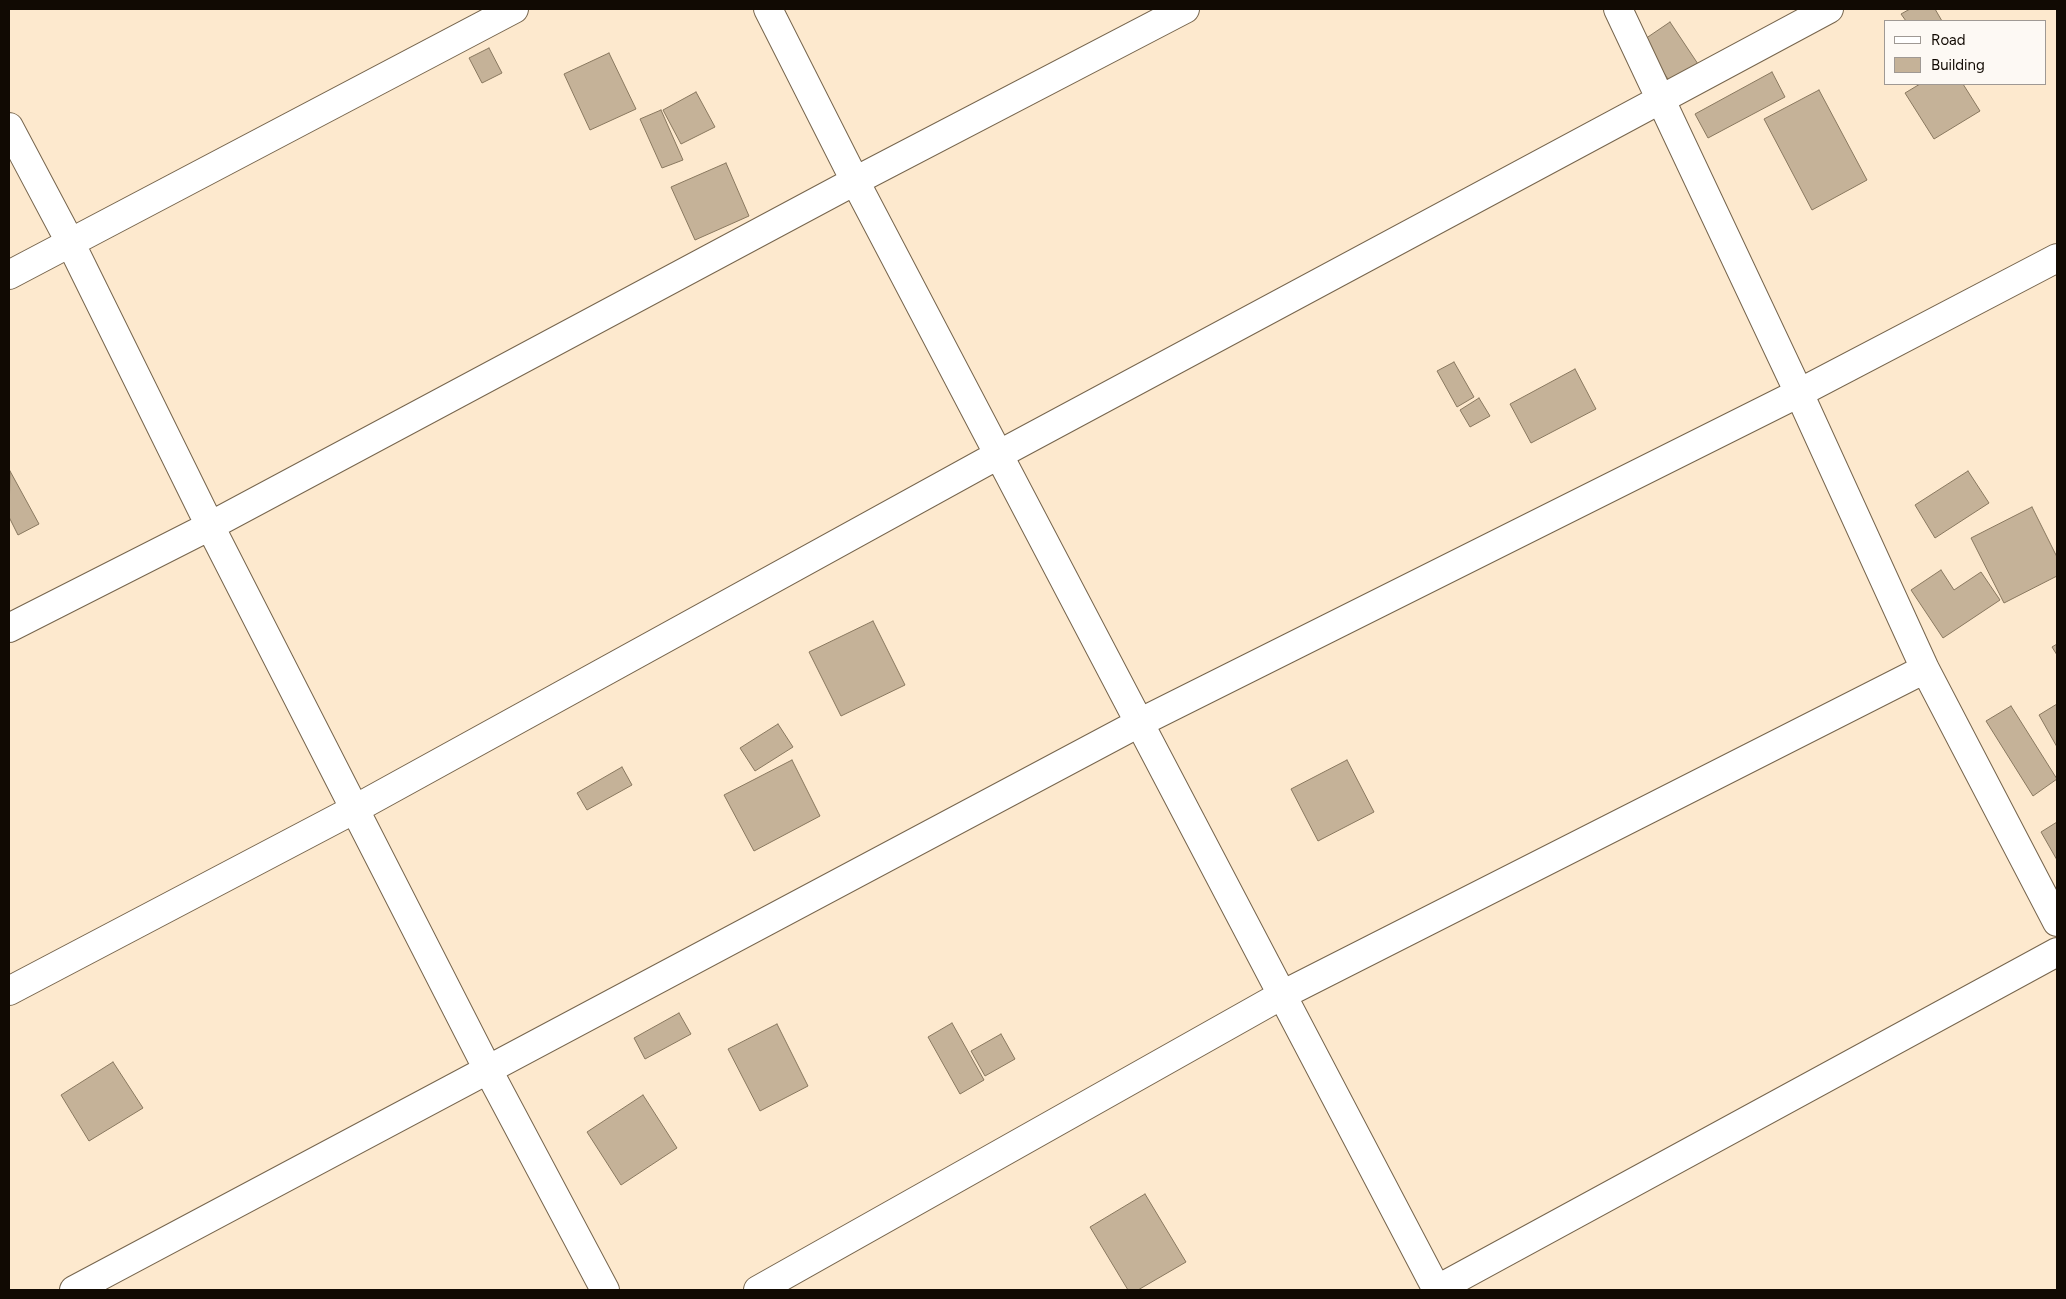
<!DOCTYPE html>
<html>
<head>
<meta charset="utf-8">
<style>
  body { margin:0 }
  #map { position:relative; width:2066px; height:1299px; overflow:hidden; background:#fde9ce; font-family:Figtree,sans-serif }
  canvas { display:block }
  .frame { position:absolute; inset:0; border:10px solid #110a03; pointer-events:none }
  .legend { position:absolute; left:1884px; top:20px; width:162px; height:65px; box-sizing:border-box; background:#fdf9f4; border:1px solid #9f9994; margin:0; padding:6px 9px; list-style:none; font-size:15px; color:#110a03 }
  .legend li { display:flex; align-items:center; gap:10px; height:25px }
  .legend b { width:25px; border:1px solid #9f9994 }
</style>
</head>
<body>
<div id="map">
<canvas width="2066" height="1299"></canvas>
<div class="frame"></div>
<ul class="legend">
<li><b style="height:6px;background:#fff"></b>Road</li>
<li><b style="height:14px;background:#c5b298"></b>Building</li>
</ul>
</div>
<script>
const c = document.querySelector('canvas').getContext('2d');
c.lineJoin = 'round';
function paint(path, color) { c.fillStyle = color; c.fill(path, 'evenodd'); }
const toPath = rows => new Path2D(rows.map(r => 'M' + r).join(''));
function strokePath(path, color, width, dash) { c.strokeStyle = color; c.lineWidth = width; c.lineCap = dash ? 'butt' : 'round'; c.setLineDash(dash || []); c.stroke(path); }
const building = toPath([
  [1910,9,1935,9,1942,21,1906,21,1901,14,1910,9],
  [1670,22,1698,64,1670,82,1642,41,1670,22],
  [489,48,502,73,482,83,469,58,489,48],
  [609,53,636,109,590,130,564,74,609,53],
  [1772,72,1785,97,1708,138,1695,114,1772,72],
  [1920,84,1963,84,1980,111,1934,139,1905,93,1920,84],
  [1819,90,1867,180,1812,210,1764,119,1819,90],
  [696,92,715,127,681,144,663,110,696,92],
  [661,110,683,160,662,168,640,119,661,110],
  [726,163,749,216,695,240,671,187,726,163],
  [1454,362,1474,397,1457,407,1437,371,1454,362],
  [1575,369,1596,409,1531,443,1510,404,1575,369],
  [1479,398,1490,416,1470,427,1460,410,1479,398],
  [10,471,39,524,18,535,9,517,10,471],
  [1968,471,1989,503,1935,538,1915,505,1968,471],
  [2032,507,2057,557,2057,576,2004,603,1971,538,2032,507],
  [1941,570,1954,590,1981,572,2000,600,1943,638,1911,590,1941,570],
  [873,621,905,685,841,716,809,652,873,621],
  [2057,644,2057,655,2052,647,2057,644],
  [2057,704,2057,747,2039,715,2057,704],
  [2011,706,2057,779,2033,796,1986,721,2011,706],
  [778,724,793,747,755,771,740,748,778,724],
  [792,760,820,816,754,851,724,795,792,760],
  [1347,760,1374,812,1318,841,1291,789,1347,760],
  [622,767,632,785,587,810,577,793,622,767],
  [2057,822,2057,860,2041,832,2057,822],
  [679,1013,691,1034,645,1059,634,1038,679,1013],
  [952,1023,984,1080,960,1094,928,1037,952,1023],
  [777,1024,808,1086,760,1111,728,1049,777,1024],
  [1001,1034,1015,1059,985,1076,971,1051,1001,1034],
  [113,1062,143,1108,89,1141,61,1095,113,1062],
  [643,1095,677,1148,621,1185,587,1132,643,1095],
  [1145,1194,1186,1262,1138,1290,1128,1290,1090,1227,1145,1194]
]);
paint(building, '#c5b298');
strokePath(building, '#89785f', 1);
const minor = toPath([
  [768,9,855,181,1437,1290],
  [1618,9,1799,393,1925,669,2057,922],
  [9,127,70,242,210,526,488,1070,605,1290],
  [9,275,514,9],
  [9,628,210,526,855,181,1185,9],
  [9,991,355,809,998,455,1829,9],
  [74,1290,1139,723,1799,393,2057,258],
  [758,1290,1282,995,1925,669],
  [1436,1290,2057,952]
]);
strokePath(minor, '#76654d', 30);
strokePath(minor, '#fff', 28);
</script>
</body>
</html>
